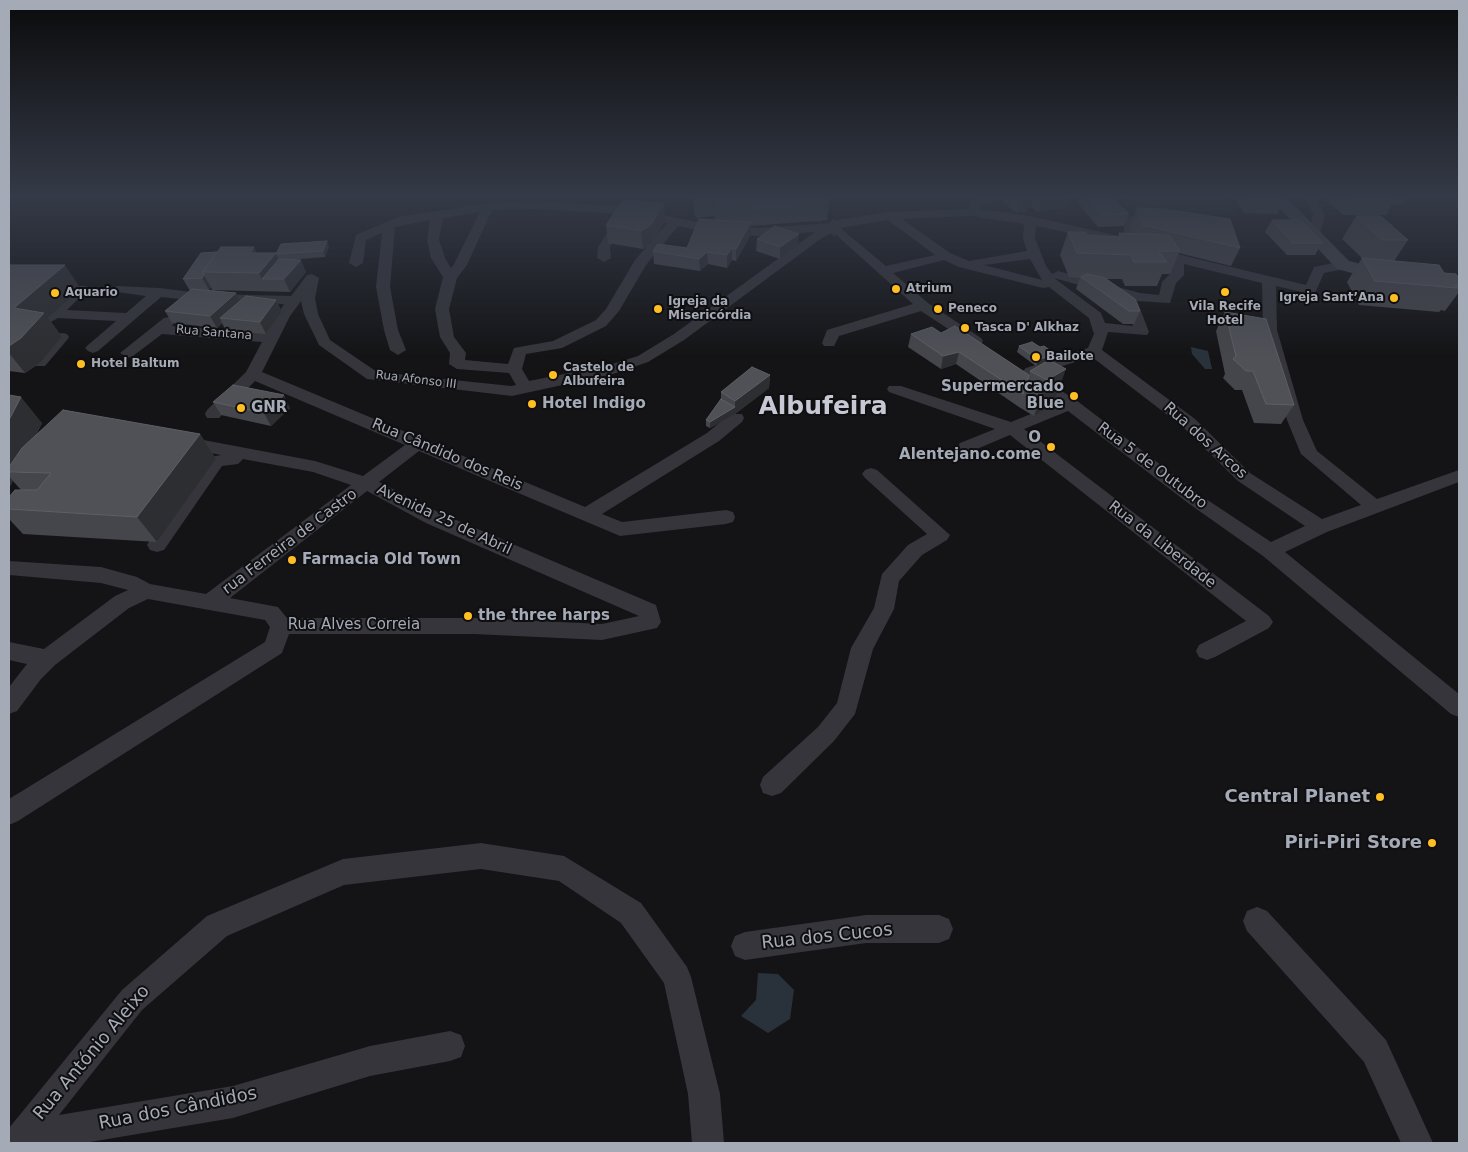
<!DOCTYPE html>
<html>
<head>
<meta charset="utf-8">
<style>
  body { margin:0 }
  #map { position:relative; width:1468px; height:1152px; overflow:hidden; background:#141416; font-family:"DejaVu Sans",sans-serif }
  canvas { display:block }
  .frame { position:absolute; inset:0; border:10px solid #a5aab7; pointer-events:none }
</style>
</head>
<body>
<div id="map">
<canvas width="1468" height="1152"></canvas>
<div class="frame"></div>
</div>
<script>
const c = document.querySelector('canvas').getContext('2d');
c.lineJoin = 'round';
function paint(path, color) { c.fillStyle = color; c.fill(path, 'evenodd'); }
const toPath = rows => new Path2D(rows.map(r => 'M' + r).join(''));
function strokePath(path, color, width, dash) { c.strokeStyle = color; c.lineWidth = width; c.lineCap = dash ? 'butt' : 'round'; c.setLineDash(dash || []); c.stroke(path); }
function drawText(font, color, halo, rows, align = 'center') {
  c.font = font + ' "DejaVu Sans",sans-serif'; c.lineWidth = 4; c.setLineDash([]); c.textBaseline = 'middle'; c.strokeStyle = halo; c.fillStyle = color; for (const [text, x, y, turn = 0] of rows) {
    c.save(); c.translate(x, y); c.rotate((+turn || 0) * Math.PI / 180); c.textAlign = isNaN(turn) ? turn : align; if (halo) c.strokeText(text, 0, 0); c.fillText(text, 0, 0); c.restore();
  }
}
paint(toPath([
  [1098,197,1227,197,1237,213,1228,213,1229,215,1162,215,1130,226,1123,199,1112,200]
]), '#1c241d');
paint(toPath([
  [1191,347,1208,351,1212,369,1205,369,1192,354],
  [758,973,778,974,794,990,790,1019,768,1033,741,1016,756,1000]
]), '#29323b');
strokePath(toPath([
  [799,197,839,232]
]), '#313236', 13, [13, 7]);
paint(toPath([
  [981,197,1006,197,1004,199,982,204,979,209,1030,216,1123,237,1125,219,1149,210,1157,210,1159,213,1157,216,1135,224,1136,240,1181,255,1306,285,1314,267,1343,261,1348,262,1350,265,1348,268,1324,273,1315,293,1310,294,1276,286,1277,330,1303,420,1317,451,1377,499,1459,470,1459,482,1327,532,1285,552,1459,694,1459,717,1451,714,1263,556,1188,503,1068,411,1024,429,1269,616,1273,622,1269,628,1215,657,1207,660,1199,657,1196,651,1199,645,1246,621,1010,435,972,451,960,451,957,447,960,443,995,429,889,392,887,389,889,386,901,386,1011,422,1058,403,1025,380,1033,375,1039,377,1076,400,1200,495,1271,542,1305,526,1238,481,1183,427,1092,357,1036,374,1026,374,1023,371,1026,368,1088,348,1094,334,1089,318,1049,287,1043,288,959,267,944,260,893,273,928,303,981,338,983,341,981,344,971,344,921,311,839,336,834,346,824,346,822,343,827,330,913,304,833,232,819,240,684,340,648,362,613,374,512,396,367,379,319,345,304,314,301,301,290,316,262,372,585,507,707,433,730,414,742,414,744,418,742,422,719,441,602,514,622,522,726,510,733,512,735,517,733,522,726,524,620,536,419,451,379,482,440,513,656,605,661,622,657,628,602,640,474,634,289,634,282,653,18,821,9,825,9,799,265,642,270,627,265,620,148,599,129,608,55,665,41,679,17,711,9,714,9,687,27,664,9,660,9,642,44,649,115,596,128,590,101,583,9,575,9,561,101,567,137,577,150,584,206,594,351,485,313,472,243,459,238,464,222,466,164,550,157,552,150,550,147,545,150,540,211,457,221,455,176,446,173,442,176,438,182,436,315,461,363,476,405,445,255,381,219,418,207,418,205,414,207,410,246,372,262,342,162,334,133,356,128,358,120,353,164,318,169,317,176,321,172,326,266,333,284,304,208,302,161,297,98,351,93,353,88,351,85,348,88,345,116,321,58,318,49,323,42,319,76,286,86,286,88,289,67,310,126,313,146,296,117,292,115,289,117,286,159,288,208,294,291,296,307,275,312,274,319,278,315,298,318,314,330,340,377,372,511,386,516,385,509,373,457,369,449,364,450,353,440,337,435,309,443,277,431,258,427,240,430,220,395,227,390,287,398,330,406,350,398,355,390,350,384,330,376,287,382,233,366,240,363,263,356,267,349,263,356,235,398,217,488,203,535,201,626,207,701,223,758,228,831,223,842,219,890,212,967,209,974,198,981,197],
  [535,209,623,214,619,215,598,247,597,258,604,262,611,258,610,247,629,218,623,214,667,223,635,260,606,309,596,320,553,341,514,348,508,364,465,360,466,353,454,337,449,309,457,278,467,265,492,210,535,209],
  [480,212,454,264,451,268,445,258,439,240,443,218,480,212],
  [971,216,1024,224,1023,238,1027,251,969,261,950,253,902,219,971,216],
  [888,220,935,255,886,266,840,228,888,220],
  [678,226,701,231,758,236,815,232,674,334,638,356,609,365,529,381,522,369,526,354,562,348,606,326,619,311,646,265,678,226],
  [1036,226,1127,245,1170,260,1170,274,1162,282,1159,295,1140,293,1058,271,1052,274,1046,266,1035,238,1036,226],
  [1030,259,1042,280,984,265,1030,259],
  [1184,264,1262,283,1263,330,1287,420,1301,454,1361,505,1322,519,1250,473,1195,419,1102,350,1108,332,1147,335,1149,332,1137,301,1170,303,1176,283,1184,275,1184,264],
  [1054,278,1122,297,1133,326,1105,323,1101,313,1054,278],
  [367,491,426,523,639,616,602,624,474,618,287,618,278,607,230,598,367,491],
  [1122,197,1142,197,1136,201,1124,199,1122,197],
  [1142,197,1155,197,1165,202,1159,206,1146,204,1140,200,1142,197],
  [1303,197,1315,197,1325,214,1319,238,1315,239,1309,235,1313,214,1303,197],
  [62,333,67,334,69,337,67,340,45,366,35,366,32,363,35,360,57,334,62,333],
  [871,468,877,470,950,535,947,540,922,555,899,581,894,609,873,649,855,714,834,741,781,793,772,796,763,793,760,785,763,777,818,727,837,703,851,648,874,608,882,574,908,545,927,534,865,478,862,474,865,470,871,468],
  [481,843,564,856,641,903,687,967,691,977,720,1094,724,1143,692,1143,688,1094,664,983,621,923,559,881,481,869,344,885,227,936,142,1010,59,1115,233,1086,370,1046,450,1031,461,1035,465,1046,461,1057,450,1061,370,1076,233,1118,84,1143,9,1143,9,1128,122,990,207,916,343,859,481,843],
  [1257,907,1267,911,1386,1040,1433,1143,1401,1143,1364,1062,1247,931,1243,921,1247,911,1257,907],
  [866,915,939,915,949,919,953,929,949,939,939,943,866,943,745,960,735,956,731,946,735,936,745,932,866,915]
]), '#35353b');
paint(toPath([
  [1269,197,1286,197,1349,261,1393,272,1459,280,1459,292,1393,284,1337,269,1269,197]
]), '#43444b');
paint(toPath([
  [693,197,826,197,829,202,827,220,751,226,751,234,736,261,732,260,727,268,708,264,700,271,654,264,653,251,687,248,715,220,714,216,696,218,694,212],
  [1002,197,1069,197,1066,207,1038,212,1031,207,1027,208,1026,212,1017,213,1001,201],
  [1079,197,1113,197,1129,214,1124,226,1098,227,1078,203],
  [1233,197,1279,197,1283,202,1277,214,1244,213],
  [1323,197,1407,197,1403,204,1392,204,1386,215,1343,215],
  [664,203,665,221,652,243,643,249,608,243,606,225],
  [1137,208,1240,248,1231,266,1179,253,1170,274,1162,274,1157,286,1125,286,1122,279,1106,279,1140,311,1134,324,1123,324,1076,289,1080,278,1069,277,1060,255,1068,232,1086,235,1118,237,1119,233,1133,234,1130,226],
  [1356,216,1408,240,1394,261,1444,273,1459,279,1459,292,1445,311,1441,310,1439,312,1359,305,1347,282,1362,258,1342,239],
  [1272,220,1322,243,1315,255,1287,255,1265,232],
  [757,239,798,246,780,259,756,251],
  [329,247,325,257,287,260,306,272,290,292,212,290,211,287,209,290,236,293,240,301,276,300,282,312,266,334,226,331,222,323,217,328,172,323,165,311,190,291,183,279,256,253,276,253],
  [9,265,81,289,48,318,62,337,40,363,25,373,9,371],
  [1225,312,1294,405,1281,424,1254,423,1242,390,1235,390,1223,378,1225,374,1216,331],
  [941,333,1029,375,1030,371,1043,364,1036,366,1017,352,1019,346,1053,360,1051,361,1053,405,1034,416,1019,407,956,364,941,369,908,347,911,334],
  [770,375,769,388,735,414,710,428,706,426,706,420,721,399,721,392],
  [9,395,42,423,36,435,200,434,216,459,157,542,23,534,9,519,9,497,21,490,13,481,9,488],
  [213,402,290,408,271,426,221,415]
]), '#45464b');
paint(toPath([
  [1022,197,1034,197,1031,207,1027,208,1026,212,1017,213],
  [1042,197,1069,197,1066,207,1038,212],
  [664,203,665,221,652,243,643,249,641,231],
  [751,222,751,234,736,261,736,249],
  [799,234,798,246,780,259,780,247],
  [327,241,329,247,325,257,323,251],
  [254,247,262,265,250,253],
  [732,248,732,260,727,268,727,255],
  [707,252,708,264,700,271,699,259],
  [276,253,284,272,262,279,259,273],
  [301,260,306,272,290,292,284,279],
  [65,265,81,289,48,318,62,337,40,363,25,373,9,353,9,346,14,308],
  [204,275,211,287,209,290,202,278],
  [236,293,242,306,220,318,222,323,217,328,210,316],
  [276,300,282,312,266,334,260,322],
  [959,352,956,364,941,369,943,356],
  [1055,354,1053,360,1036,366,1038,360],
  [1066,369,1053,405,1034,416,1047,380],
  [770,375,769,388,735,414,710,428,710,422,735,407,735,401],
  [284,395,290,408,271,426,264,413],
  [21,397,42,423,17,473,9,472,9,420],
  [200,434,216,459,157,542,137,517],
  [9,476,13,481,9,488]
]), '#2d2e31');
const building = toPath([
  [694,197,826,197,829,202,751,209,748,203,716,206,714,199,695,200,694,197],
  [1086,197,1113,197,1129,214,1102,215,1086,197],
  [1247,197,1279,197,1283,202,1250,201,1247,197],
  [1352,197,1396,197,1396,198,1353,198,1352,197],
  [623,200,664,203,651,225,641,231,606,225,623,200],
  [1137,208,1164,209,1230,219,1240,248,1143,225,1137,208],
  [1356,216,1381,216,1408,240,1382,240,1356,216],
  [699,219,751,222,736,249,732,248,727,255,707,252,699,259,653,251,658,244,687,248,699,219],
  [1272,220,1301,220,1322,243,1293,243,1272,220],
  [775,226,799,234,780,247,757,239,775,226],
  [1068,232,1085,232,1086,235,1121,237,1119,233,1169,235,1180,251,1159,251,1167,262,1134,262,1131,255,1077,253,1068,232],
  [327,241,323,251,276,254,281,244,327,241],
  [221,247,254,247,250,253,276,253,259,273,203,272,221,247],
  [217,252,203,272,204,275,202,278,183,279,201,253,217,252],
  [1362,258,1439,265,1444,273,1456,274,1459,279,1459,286,1455,285,1457,288,1375,281,1362,258],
  [279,259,301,260,284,279,262,279,279,259],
  [9,265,65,265,14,308,44,313,21,338,9,346,9,265],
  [1087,274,1105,278,1135,299,1140,311,1129,311,1081,277,1087,274],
  [192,289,236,293,210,316,165,311,192,289],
  [246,296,276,300,260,322,220,318,246,296],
  [1225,312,1266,319,1294,405,1266,404,1253,371,1246,371,1233,359,1236,356,1225,312],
  [955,326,1029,375,1023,394,959,352,943,356,911,334,932,327,941,333,955,326],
  [1032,342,1040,347,1044,346,1055,354,1038,360,1019,346,1032,342],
  [1049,360,1066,369,1047,380,1030,371,1049,360],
  [752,367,770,375,735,401,721,392,752,367],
  [233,385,284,395,264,413,213,402,233,385],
  [9,395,21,397,9,420,9,395],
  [721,399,735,407,710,422,706,420,721,399],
  [63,410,200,434,137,517,9,509,9,497,15,490,37,490,51,473,9,472,9,467,22,448,63,410]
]);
paint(building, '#505157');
strokePath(building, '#5d5f66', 1);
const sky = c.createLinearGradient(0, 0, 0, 358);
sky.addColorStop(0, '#0b0b0c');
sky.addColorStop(0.55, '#343a47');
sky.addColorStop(1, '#343a4700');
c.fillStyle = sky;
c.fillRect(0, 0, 1468, 358);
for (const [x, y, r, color] of [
  [896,289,5,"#ffbf23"],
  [1225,292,5,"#ffbf23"],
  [55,293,5,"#ffbf23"],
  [1394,298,5,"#ffbf23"],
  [658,309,5,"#ffbf23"],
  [938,309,5,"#ffbf23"],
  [965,328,5,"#ffbf23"],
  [1036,357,5,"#ffbf23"],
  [81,364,5,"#ffbf23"],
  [553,375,5,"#ffbf23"],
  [1074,396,5,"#ffbf23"],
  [532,404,5,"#ffbf23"],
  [241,408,5,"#ffbf23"],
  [1051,447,5,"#ffbf23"],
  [292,560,5,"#ffbf23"],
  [468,616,5,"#ffbf23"],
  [1380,797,5,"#ffbf23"],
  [1432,843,5,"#ffbf23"]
]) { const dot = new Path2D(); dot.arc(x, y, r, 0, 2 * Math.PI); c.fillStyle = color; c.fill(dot); strokePath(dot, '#0f0f11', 2); }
drawText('bold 12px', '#a5aab7', '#0f0f11', [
  ["Atrium",906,289],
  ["Aquario",65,293],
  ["Igreja Sant’Ana",1384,298,"right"],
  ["Igreja da",668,302],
  ["Misericórdia",668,316],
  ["Vila Recife",1225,307,"center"],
  ["Hotel",1225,321,"center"],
  ["Peneco",948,309],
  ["Tasca D' Alkhaz",975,328],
  ["Bailote",1046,357],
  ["Hotel Baltum",91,364],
  ["Castelo de",563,368],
  ["Albufeira",563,382]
], 'left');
drawText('12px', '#a5aab7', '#0f0f11', [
  ["Rua Santana",214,333,5],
  ["Rua Afonso III",416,380,7]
]);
drawText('bold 15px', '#a5aab7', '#0f0f11', [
  ["Supermercado",1064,387,"right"],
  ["Blue",1064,404,"right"],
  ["Hotel Indigo",542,404],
  ["GNR",251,408],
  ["O",1041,438,"right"],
  ["Alentejano.come",1041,455,"right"],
  ["Farmacia Old Town",302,560],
  ["the three harps",478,616]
], 'left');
drawText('15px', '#a5aab7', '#0f0f11', [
  ["Rua dos Arcos",1205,441,42],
  ["Rua Cândido dos Reis",447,455,23],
  ["Rua 5 de Outubro",1152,466,37],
  ["Avenida 25 de Abril",444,520,25],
  ["rua Ferreira de Castro",290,542,-37],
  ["Rua da Liberdade",1162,545,38],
  ["Rua Alves Correia",354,625]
]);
drawText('bold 18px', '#a5aab7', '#0f0f11', [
  ["Central Planet",1370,797],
  ["Piri-Piri Store",1422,843]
], 'right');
drawText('18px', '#a5aab7', '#0f0f11', [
  ["Rua dos Cucos",827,937,-6],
  ["Rua António Aleixo",92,1053,-50],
  ["Rua dos Cândidos",178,1109,-11]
]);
drawText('bold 25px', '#c6c9d3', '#0f0f11', [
  ["Albufeira",823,407]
]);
</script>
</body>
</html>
